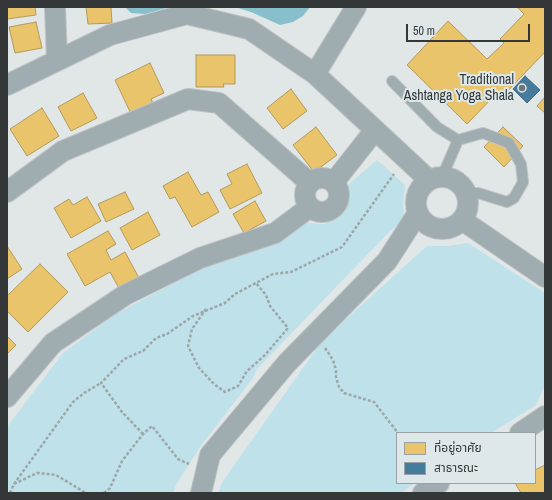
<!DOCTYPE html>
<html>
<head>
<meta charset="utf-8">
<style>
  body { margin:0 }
  #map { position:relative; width:552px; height:500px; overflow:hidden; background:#e1e6e7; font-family:"Archivo Narrow","Noto Sans Thai",sans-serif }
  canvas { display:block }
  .frame { position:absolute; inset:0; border:8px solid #333738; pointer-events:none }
  .legend { position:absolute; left:396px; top:432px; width:140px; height:52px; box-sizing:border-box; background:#dee8ea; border:1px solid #9aa1a3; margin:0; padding:5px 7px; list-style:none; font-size:12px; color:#333738 }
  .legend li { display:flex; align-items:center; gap:8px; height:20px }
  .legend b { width:20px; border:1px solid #9aa1a3 }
  .scale { position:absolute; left:406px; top:24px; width:124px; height:18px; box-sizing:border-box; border:2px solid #333738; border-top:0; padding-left:5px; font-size:12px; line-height:14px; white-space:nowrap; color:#333738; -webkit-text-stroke:3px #dee8ea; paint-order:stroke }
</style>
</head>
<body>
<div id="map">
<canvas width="552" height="500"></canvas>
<div class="frame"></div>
<ul class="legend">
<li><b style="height:11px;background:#e9c46a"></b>ที่อยู่อาศัย</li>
<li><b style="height:11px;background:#457b9d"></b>สาธารณะ</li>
</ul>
<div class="scale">50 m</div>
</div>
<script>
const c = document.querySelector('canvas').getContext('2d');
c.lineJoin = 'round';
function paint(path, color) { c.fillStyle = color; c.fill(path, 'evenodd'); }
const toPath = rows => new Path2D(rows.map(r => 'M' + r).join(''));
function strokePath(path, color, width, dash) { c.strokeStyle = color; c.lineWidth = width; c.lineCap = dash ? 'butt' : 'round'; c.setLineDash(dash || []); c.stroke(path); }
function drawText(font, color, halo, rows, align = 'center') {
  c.font = font + ' "Archivo Narrow",sans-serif'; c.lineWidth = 4; c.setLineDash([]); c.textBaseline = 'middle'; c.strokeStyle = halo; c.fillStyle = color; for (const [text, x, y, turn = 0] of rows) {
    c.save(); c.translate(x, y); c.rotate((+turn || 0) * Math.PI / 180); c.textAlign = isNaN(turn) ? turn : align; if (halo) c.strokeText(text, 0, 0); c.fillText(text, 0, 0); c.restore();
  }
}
paint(toPath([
  [377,160,405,185,403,206,405,219,390,231,257,369,253,378,200,447,176,485,173,493,7,493,7,427,63,353,114,315,202,268,233,259,256,250,308,223,325,224,338,218,346,203,348,185],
  [468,243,545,293,545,385,536,405,491,433,397,433,397,483,415,483,401,493,218,493,223,481,322,341,427,246,449,246]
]), '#bfe1e9');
paint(toPath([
  [125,7,170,7,145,14,131,13],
  [235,7,310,7,303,16,293,22,280,25,251,12]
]), '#88bfcc');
const homes = toPath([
  [7,7,35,7,36,15,7,19,7,7],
  [86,7,111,7,112,23,88,24,86,7],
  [517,7,545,7,545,52,500,99,495,95,467,124,407,65,448,21,487,59,504,43,500,39,524,14,517,7],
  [36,22,42,48,15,53,9,27,36,22],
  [196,55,235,55,235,84,223,84,224,87,196,87,196,55],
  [150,63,164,93,151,99,155,108,133,118,115,80,150,63],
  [291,89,307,111,283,129,267,108,291,89],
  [83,93,97,118,71,131,58,107,83,93],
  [545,97,545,113,537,106,545,97],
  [42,108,59,136,27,156,10,129,42,108],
  [316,127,337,155,314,172,293,145,316,127],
  [503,127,523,146,504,167,484,147,503,127],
  [247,164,262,193,230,209,220,190,232,184,227,174,247,164],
  [188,172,201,195,208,192,219,212,192,227,175,197,170,199,163,186,188,172],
  [125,192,134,209,106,222,98,204,125,192],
  [87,197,101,221,71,238,54,208,69,199,73,205,87,197],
  [255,201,266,221,244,233,233,214,255,201],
  [148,212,160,235,132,250,120,228,148,212],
  [108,231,116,244,106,250,111,260,125,252,139,278,120,290,110,272,85,286,67,254,108,231],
  [7,246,22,269,7,279,7,246],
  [40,264,68,292,28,332,7,311,7,296,40,264],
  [7,336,16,345,7,354,7,336],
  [545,465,545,493,521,493,515,483,535,483,535,470,545,465]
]);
paint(homes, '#e9c46a');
strokePath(homes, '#b29a5b', 1);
const public = toPath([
  [525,76,540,90,527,103,513,89,525,76]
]);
paint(public, '#457b9d');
strokePath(public, '#40677f', 1);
const service = toPath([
  [392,81,437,127,458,140],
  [442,177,458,140,483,133,509,143,521,164,523,182,514,198,507,202,478,193,466,194]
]);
const minor = toPath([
  [55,7,57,60],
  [315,74,356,7],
  [7,85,110,35,187,14,249,29,315,74,429,180],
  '416 203a26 26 0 1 1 52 0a26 26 0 1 1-52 0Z',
  '305 195a17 17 0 1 1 34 0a17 17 0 1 1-34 0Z',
  [334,182,375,130],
  [7,192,63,151,188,99,219,103,310,183],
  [462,220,545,277],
  [7,397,53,343,125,295,200,258,275,233,310,207],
  [520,433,545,416],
  [201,493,210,455,287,363,387,261,418,213],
  [423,493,439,483]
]);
strokePath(service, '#bfc2c3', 12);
strokePath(minor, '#bfc2c3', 22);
strokePath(toPath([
  [206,309,192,329,188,346,199,368,214,384,225,392,238,386,247,371,265,355,288,328,270,306,266,295,256,283],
  [325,348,333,360,336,370,336,377,339,387,344,393,374,402,398,433],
  [143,434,122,412,101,383,124,359,143,351,156,338,167,334,193,316,225,303,235,294,273,274,291,272,342,247,394,174],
  [14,484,73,402,84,393,101,383],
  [10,493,14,484,37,473,56,475,86,493],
  [104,493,110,488,122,461,143,434,152,426,178,459,189,464]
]), '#9da7aa', 2.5, [3, 2]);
strokePath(service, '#9facb0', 10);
strokePath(minor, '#9facb0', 20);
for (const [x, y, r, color] of [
  [522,88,4,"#707475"]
]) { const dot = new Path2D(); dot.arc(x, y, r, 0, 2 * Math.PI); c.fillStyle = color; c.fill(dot); strokePath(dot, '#dee8ea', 1.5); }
drawText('14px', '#333738', '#dee8ea', [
  ["Traditional",514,80],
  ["Ashtanga Yoga Shala",514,96]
], 'right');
</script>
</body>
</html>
